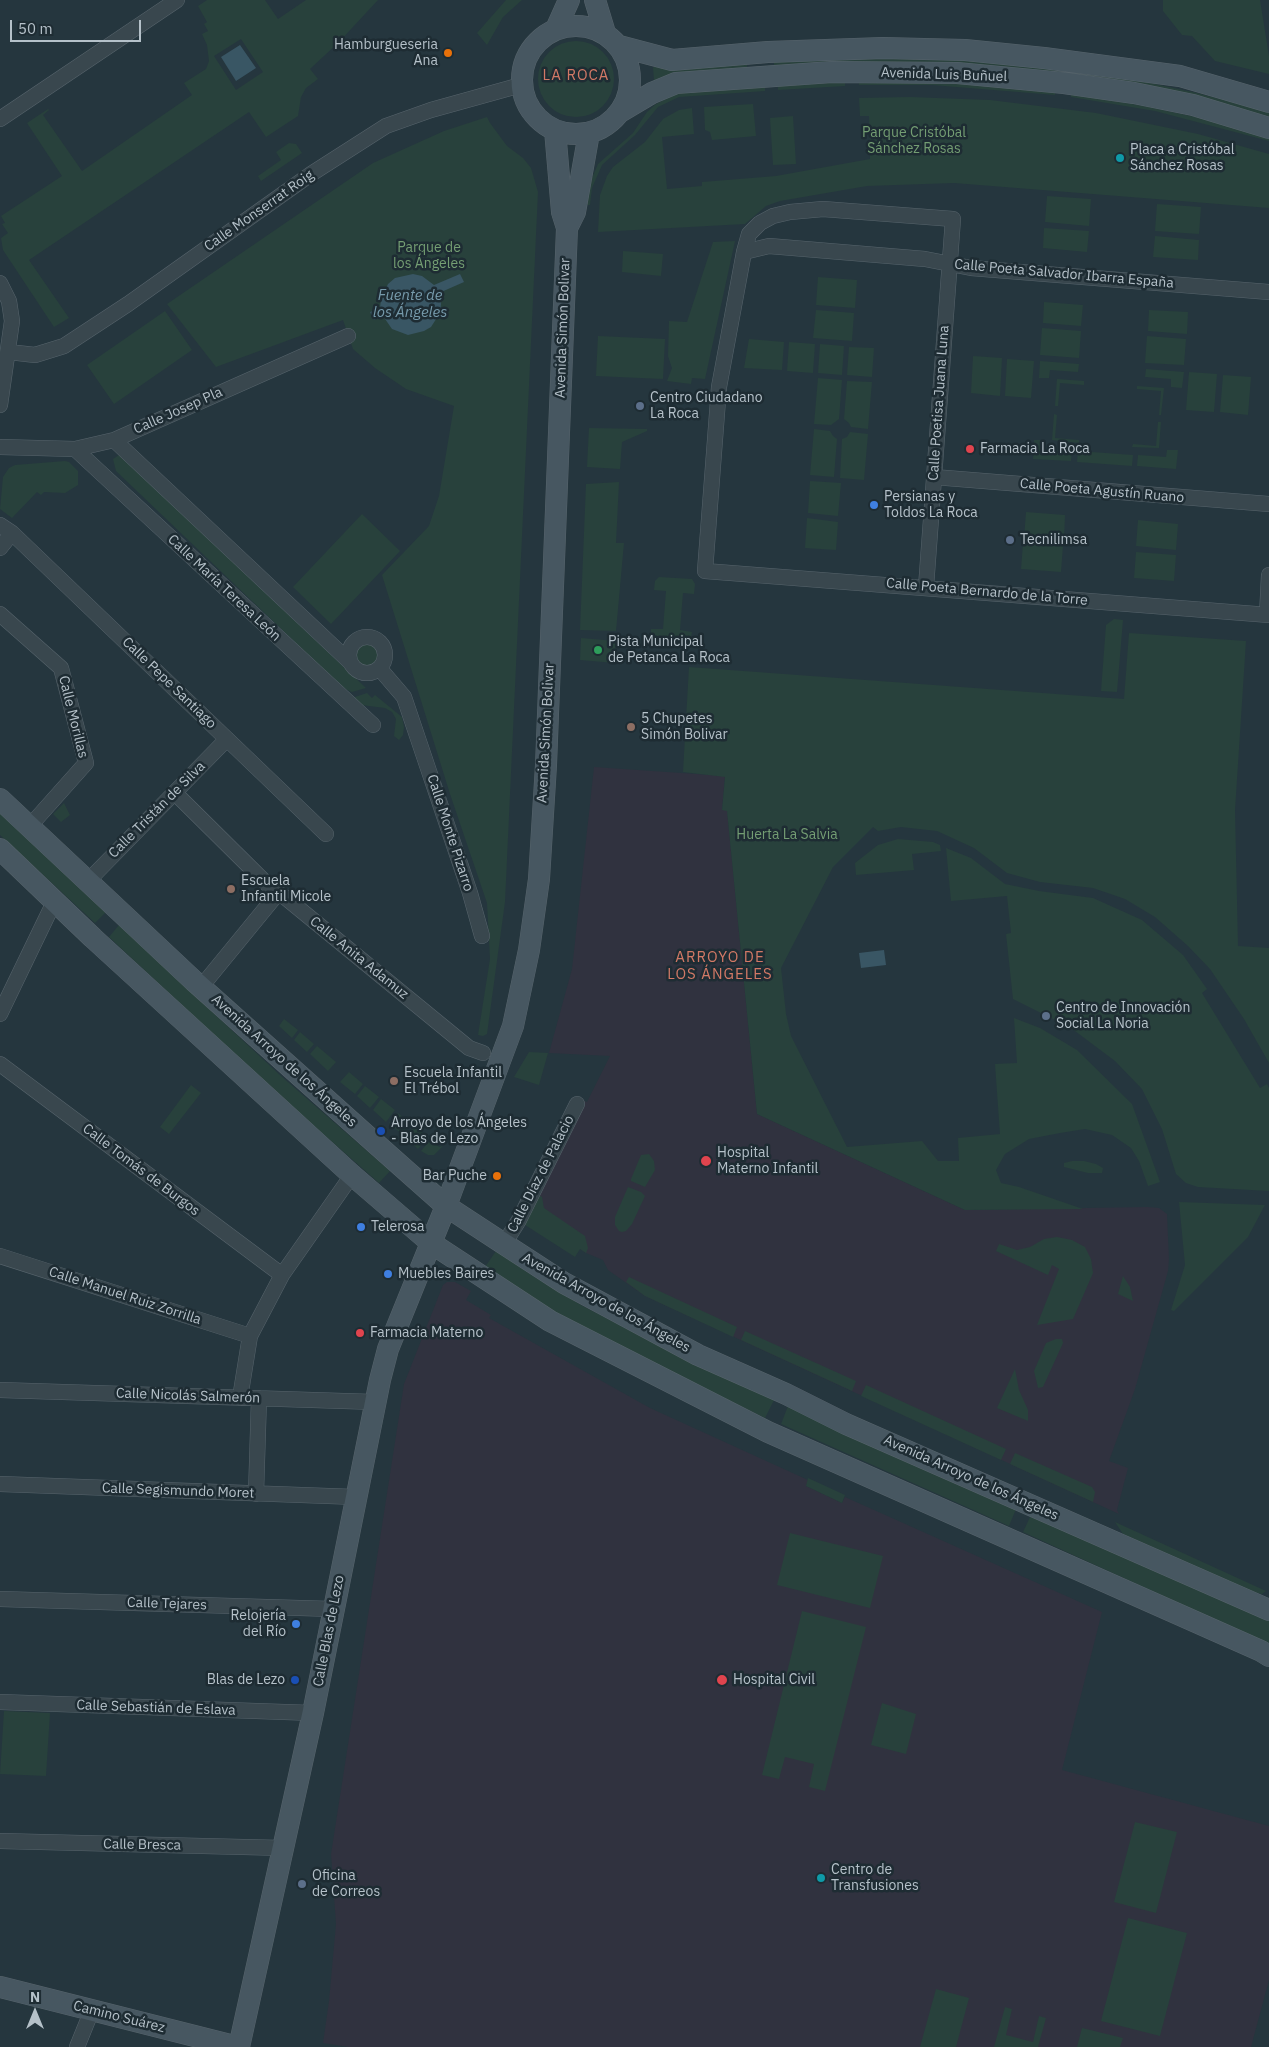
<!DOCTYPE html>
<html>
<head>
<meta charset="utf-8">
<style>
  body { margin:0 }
  #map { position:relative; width:1269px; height:2047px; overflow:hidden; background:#25363e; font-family:"IBM Plex Sans",sans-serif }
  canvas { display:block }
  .north { position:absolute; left:10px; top:1987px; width:50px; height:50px; -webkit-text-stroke:4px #1e2c33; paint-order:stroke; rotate:0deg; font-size:14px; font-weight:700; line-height:20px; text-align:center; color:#b5c1c9 }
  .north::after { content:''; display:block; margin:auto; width:18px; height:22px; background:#b5c1c9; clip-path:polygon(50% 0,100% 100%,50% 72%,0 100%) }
  .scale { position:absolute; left:10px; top:20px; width:131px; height:22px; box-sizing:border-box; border:2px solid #b5c1c9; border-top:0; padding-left:6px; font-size:15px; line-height:18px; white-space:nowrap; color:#b5c1c9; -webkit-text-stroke:4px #1e2c33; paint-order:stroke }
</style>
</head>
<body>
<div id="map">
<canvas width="1269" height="2047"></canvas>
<div class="north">N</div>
<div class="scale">50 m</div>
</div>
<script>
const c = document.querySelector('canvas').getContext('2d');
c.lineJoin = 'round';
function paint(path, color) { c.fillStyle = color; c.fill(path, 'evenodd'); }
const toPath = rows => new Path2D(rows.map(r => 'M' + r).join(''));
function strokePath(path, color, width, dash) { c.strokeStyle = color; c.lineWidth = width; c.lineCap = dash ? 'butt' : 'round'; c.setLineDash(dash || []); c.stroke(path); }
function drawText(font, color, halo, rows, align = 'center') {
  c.font = font + ' "IBM Plex Sans",sans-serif'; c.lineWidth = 5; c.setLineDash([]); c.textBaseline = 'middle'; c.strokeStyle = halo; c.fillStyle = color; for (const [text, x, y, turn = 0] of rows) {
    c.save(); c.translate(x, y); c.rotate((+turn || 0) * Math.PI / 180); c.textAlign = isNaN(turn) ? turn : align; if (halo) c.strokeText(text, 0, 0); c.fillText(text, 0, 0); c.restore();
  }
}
paint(toPath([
  [594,767,725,776,722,810,727,810,757,1114,965,1210,1147,1207,1159,1208,1167,1214,1169,1259,1168,1271,1135,1389,1109,1461,1128,1468,1117,1510,1119,1514,645,1296,608,1270,603,1260,586,1253,529,1211,584,1101,587,1102,610,1056,549,1053,572,969],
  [447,1282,455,1282,471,1291,466,1300,491,1315,489,1318,650,1408,808,1480,806,1486,842,1503,845,1497,1102,1612,1062,1770,1269,1826,1269,1980,1251,2047,348,2047,323,2043,329,2001,336,1924,331,1854,404,1384,443,1285]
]), '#30323f');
paint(toPath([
  [207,0,265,0,278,19,306,0,378,0,339,42,310,69,318,79,306,88,301,97,298,116,266,137,249,112,29,260,69,318,54,327,3,250,1,238,8,233,2,224,5,223,1,216,62,176,27,123,48,109,49,110,43,115,82,171,192,95,184,83,206,69,209,61,207,45,202,34,208,31,204,24,207,22,198,6],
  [241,39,263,72,236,90,214,56],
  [506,0,522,0,503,17,487,45,477,33],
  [1163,0,1260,0,1269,56,1269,74,1215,61,1192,36,1182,35,1163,11],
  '538 79a38 38 0 1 1 76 0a38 38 0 1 1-76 0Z',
  [855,58,952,59,1059,68,1058,73,774,67,774,62],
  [747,64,747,69,654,80,653,68,655,66,677,69],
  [1072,69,1118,76,1197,93,1269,112,1269,117,1071,75],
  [932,81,1055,91,1055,95,932,85,859,85,859,82],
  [845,82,845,86,778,90,778,86],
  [765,87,765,91,679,97,658,107,635,135,602,165,592,188,590,205,587,205,588,187,598,164,633,133,647,112,656,104,678,93],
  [1071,93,1149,107,1200,118,1269,137,1269,141,1155,111,1071,97],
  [910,97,990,100,1096,113,1198,134,1269,154,1269,208,954,183,867,186,780,201,766,206,745,224,598,232,600,195,607,176,613,167,645,142,663,119,679,110,692,108,694,134,662,137,667,189,702,186,702,182,776,176,870,159,869,116,860,116,859,98],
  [753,104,756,136,712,140,710,132,705,130,704,107],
  [793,116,796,164,773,165,770,118],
  [487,117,490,123,507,146,523,158,531,168,538,192,505,902,487,1034,483,1036,478,1035,490,959,487,903,450,794,382,575,429,526,439,496,454,406,406,389,375,368,353,349,343,320,216,367,167,304,373,163,444,131],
  [289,143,296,144,302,153,261,181,258,176,281,160,276,152],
  [1047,196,1091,199,1089,226,1045,222],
  [1157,204,1201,207,1199,234,1155,231],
  [1044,228,1089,231,1087,252,1043,248],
  [1155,236,1199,240,1198,260,1153,257],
  [735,241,705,379,692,378,691,384,667,381,672,368,668,356,669,321,687,322,713,242],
  [623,251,663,254,661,276,622,272],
  [818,277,857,280,855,308,816,305],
  [1044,302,1083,305,1081,326,1043,323],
  [816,310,854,313,852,341,813,338],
  [1149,310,1188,312,1187,334,1148,331],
  [165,311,192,350,114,404,87,365],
  [1042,328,1081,331,1079,358,1040,355],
  [598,336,665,339,663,379,596,376],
  [1147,336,1186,339,1184,365,1145,363],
  [749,339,784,342,782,370,744,368],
  [789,342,815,344,813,373,787,371],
  [820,344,844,346,842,375,818,373],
  [849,347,874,348,872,377,847,375],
  [973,356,1002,358,1000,396,971,393],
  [1007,359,1034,361,1031,398,1005,396],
  [1040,361,1079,364,1078,372,1050,370,1049,378,1039,378],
  [1146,369,1184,372,1182,388,1171,387,1171,379,1145,377],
  [1189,372,1217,374,1214,412,1186,410],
  [1223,375,1251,377,1248,415,1220,412],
  [818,378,842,380,839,419,831,425,814,424],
  [1057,379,1084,381,1084,385,1060,383,1058,406,1055,406],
  [847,381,872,382,868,429,851,427,849,423,844,419],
  [1137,386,1164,388,1161,415,1159,415,1161,391,1137,389],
  [1054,414,1057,415,1055,438,1079,440,1079,443,1052,440],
  [1158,422,1161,422,1159,448,1132,447,1133,444,1156,446],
  [589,428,647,429,647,431,622,442,620,469,587,467],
  [814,429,830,431,833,436,837,439,834,477,810,475],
  [850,432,868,434,864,480,840,478,842,439,847,437],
  [1034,440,1044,440,1044,449,1072,451,1071,461,1033,459],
  [1167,450,1178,450,1176,469,1137,466,1138,455,1166,457],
  [1078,451,1133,455,1132,466,1077,462],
  [119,455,122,457,366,688,352,692,343,688,116,471,113,459],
  [65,461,69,462,78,471,78,485,65,493,44,492,41,495,37,492,12,518,0,509,3,477,9,468,15,465],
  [810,481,841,483,838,516,808,513],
  [619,482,616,543,624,543,616,631,580,630,586,484],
  [1026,512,1065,515,1064,541,1024,538],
  [362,514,400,551,331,624,293,587],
  [807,518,838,522,836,550,805,548],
  [1138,520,1178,524,1176,550,1136,546],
  [1023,543,1063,546,1061,572,1021,569],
  [1136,552,1176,555,1174,581,1134,578],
  [659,577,692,579,695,584,694,594,683,593,680,630,692,632,691,637,688,640,654,638,651,634,651,629,663,629,666,591,654,590,655,581],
  [1114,619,1123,620,1117,692,1101,691,1106,625],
  [1129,633,1246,641,1235,810,1238,946,1269,948,1269,1063,1244,1019,1210,969,1188,946,1155,917,1125,899,1093,888,1040,882,1007,873,974,848,937,831,901,827,878,831,873,827,833,867,781,968,786,1014,791,1036,847,1147,922,1141,938,1161,959,1161,958,1138,1000,1134,995,1064,1017,1063,1014,1018,1040,1028,1077,1050,1132,1104,1160,1182,1148,1186,1139,1161,1131,1148,1112,1135,1085,1129,1060,1133,1029,1139,1005,1154,996,1170,1001,1183,1019,1187,1083,1209,965,1210,757,1114,727,811,722,810,725,777,683,772,689,667,1124,699],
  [581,638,616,641,615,663,580,660],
  '355 655a12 12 0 1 1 24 0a12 12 0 1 1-24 0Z',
  [367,693,372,698,375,695,402,717,404,727,403,735,399,740,394,736,396,719,392,712,385,708,361,705,352,698],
  [64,803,70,815,61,822,53,814],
  [0,813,106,912,95,923,0,835],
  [898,839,933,842,940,845,941,851,912,854,914,870,856,875,855,863,878,845],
  [946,848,971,858,1005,884,1039,891,1093,898,1142,920,1183,955,1207,989,1202,993,1260,1088,1267,1084,1269,1088,1269,1191,1198,1187,1186,1183,1176,1174,1162,1129,1142,1089,1115,1061,1071,1028,1013,999,1006,934,1011,933,1007,896,951,901],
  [119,925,281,1076,390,1171,379,1183,264,1082,109,937],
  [284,1019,298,1030,292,1038,279,1026],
  [300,1032,314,1044,307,1052,294,1040],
  [317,1046,336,1062,328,1071,310,1054],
  [529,1052,548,1053,539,1085,514,1077],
  [349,1072,363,1084,355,1094,340,1082],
  [191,1085,201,1093,169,1134,160,1127],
  [365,1086,379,1097,370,1108,357,1096],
  [381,1099,395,1110,386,1122,373,1110],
  [398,1113,411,1124,403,1135,389,1123],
  [414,1126,428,1137,418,1149,405,1137],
  [431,1139,439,1147,443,1146,434,1155,428,1155,421,1151],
  [649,1154,654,1161,655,1170,645,1187,631,1181,631,1179,641,1155],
  [1072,1161,1084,1161,1096,1164,1103,1168,1102,1173,1088,1173,1064,1167,1064,1163],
  [628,1187,641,1192,645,1196,632,1224,626,1231,622,1232,619,1231,615,1225,615,1217],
  [537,1194,542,1197,544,1208,585,1236,588,1248,586,1253,580,1249,575,1257,522,1223],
  [1179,1202,1265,1205,1248,1237,1174,1311,1171,1310,1185,1265],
  [1057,1237,1072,1240,1085,1247,1091,1259,1093,1273,1073,1319,1037,1325,1059,1269,1052,1265,1048,1275,996,1251,999,1244,1017,1250,1030,1247,1044,1239],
  [496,1251,533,1276,581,1305,662,1347,774,1400,765,1418,648,1361,569,1320,522,1292,485,1267],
  [1123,1276,1130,1287,1133,1301,1118,1294],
  [629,1277,737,1327,733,1337,645,1296,626,1282],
  [745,1331,856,1381,852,1391,741,1340],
  [1056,1339,1062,1339,1063,1343,1043,1387,1038,1388,1034,1371,1046,1343],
  [1015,1369,1019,1390,1028,1410,1028,1421,997,1408],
  [866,1385,1006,1449,1001,1460,861,1396],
  [788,1406,1016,1509,1009,1526,781,1424],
  [1015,1453,1092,1487,1095,1492,1093,1502,1010,1464],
  [808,1478,845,1495,842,1503,806,1486],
  [1031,1515,1269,1621,1269,1646,1244,1633,1023,1532],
  [1115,1522,1266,1591,1262,1594,1253,1592,1123,1534],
  [790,1533,883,1556,870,1608,777,1585],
  [802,1611,866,1627,825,1791,809,1787,814,1764,785,1757,779,1779,762,1775],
  [882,1703,916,1714,906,1754,871,1745],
  [4,1711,50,1713,46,1776,0,1774],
  [1135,1822,1177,1832,1156,1913,1114,1902],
  [1128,1918,1187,1933,1160,2036,1101,2021],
  [936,1989,969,1998,956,2047,920,2047],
  [1005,2007,1012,2009,1006,2035,1033,2042,1039,2016,1046,2018,1038,2047,994,2047],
  [1082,2028,1123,2038,1120,2047,1077,2047]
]), '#28413c');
paint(toPath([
  [240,45,256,68,236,81,221,57],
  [413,274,422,276,434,285,460,274,464,282,439,293,441,304,440,313,431,327,424,331,408,335,392,329,383,316,374,320,370,312,380,308,381,299,388,284,395,278],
  [884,950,886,965,861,968,859,953]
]), '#395664');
const street = toPath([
  [0,119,177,0],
  [744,252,769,246,925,259,971,268,1269,292],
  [0,283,9,301,12,321,0,405],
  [9,352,35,355,64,346,128,304,311,174,386,126,431,110,521,85],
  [114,440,350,662],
  [0,447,75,449,114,440,348,336],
  [75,449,373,725],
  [934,477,1269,504],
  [0,525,12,533,326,834],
  [0,548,12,533],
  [926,587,953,219,823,209,790,212,773,216,760,223,749,234,744,252,719,387,705,571,1269,615],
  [0,614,61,668,86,763,29,827],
  [1267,615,1269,575],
  '349 655a18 18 0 1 1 36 0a18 18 0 1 1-36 0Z',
  [380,669,404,697,470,893,482,936],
  [175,793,272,889,286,898,469,1048,483,1053],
  [87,882,227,739],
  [201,987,278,893],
  [0,1014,55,900],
  [0,1064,282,1275],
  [504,1244,519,1220,577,1104],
  [0,1256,250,1336],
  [0,1390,375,1402],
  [240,1398,250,1336,282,1275,352,1175],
  [0,1484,356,1497],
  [256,1494,259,1398],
  [0,1599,333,1609],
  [0,1702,313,1713],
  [0,1841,284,1848],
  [77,2047,92,2010]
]);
const secondary = toPath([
  [595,0,605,33],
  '522 80a54 54 0 1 1 108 0a54 54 0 1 1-108 0Z',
  [556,29,569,0],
  [619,46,672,60,768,52,883,48,965,50,1044,58,1180,76,1269,102],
  [620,112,652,93,676,83,832,72,957,73,1064,83,1134,93,1193,105,1269,128],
  [567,228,575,212,589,133],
  [0,799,194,981,375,1143,446,1206,504,1244,564,1283,698,1355,786,1394,846,1424,1269,1610],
  [0,849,93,938,352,1175,431,1243,550,1321,768,1432,1261,1651,1269,1656],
  [0,1987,238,2047],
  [239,2047,313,1713,380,1380,388,1349,446,1206,513,1026,529,950,539,879,546,765,567,228,562,212,555,130]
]);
strokePath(street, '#57646c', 16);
strokePath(secondary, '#57646c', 22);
strokePath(street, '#39474e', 15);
strokePath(secondary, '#475761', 21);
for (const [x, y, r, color] of [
  [448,53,5,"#e8710a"],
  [1120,158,5,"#0f9aa8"],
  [640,406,5,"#5c6f8a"],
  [970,449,5,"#e0444e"],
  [874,505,5,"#3f7fe0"],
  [1010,540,5,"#5c6f8a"],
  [598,650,5,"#2e9e5b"],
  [631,727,5,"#8d6e63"],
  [231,889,5,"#8d6e63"],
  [1046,1016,5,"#5c6f8a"],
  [394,1081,5,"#8d6e63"],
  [381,1131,5,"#1a4fb4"],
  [706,1161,6,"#e0444e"],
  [497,1176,5,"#e8710a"],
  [361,1227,5,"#3f7fe0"],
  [388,1274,5,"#3f7fe0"],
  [360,1333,5,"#e0444e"],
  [296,1624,5,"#3f7fe0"],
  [295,1680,5,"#1a4fb4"],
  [722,1680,6,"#e0444e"],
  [821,1878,5,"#0f9aa8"],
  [302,1884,5,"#5c6f8a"]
]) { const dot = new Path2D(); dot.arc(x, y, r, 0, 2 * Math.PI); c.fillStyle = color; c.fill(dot); strokePath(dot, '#1e2c33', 2); }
drawText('14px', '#b5c1c9', '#1e2c33', [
  ["Hamburgueseria",438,45,"right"],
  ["Ana",438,61,"right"],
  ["Placa a Cristóbal",1130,150],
  ["Sánchez Rosas",1130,166],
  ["Centro Ciudadano",650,398],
  ["La Roca",650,414],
  ["Farmacia La Roca",980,449],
  ["Persianas y",884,497],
  ["Toldos La Roca",884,513],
  ["Tecnilimsa",1020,540],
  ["Pista Municipal",608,642],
  ["de Petanca La Roca",608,658],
  ["5 Chupetes",641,719],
  ["Simón Bolivar",641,735],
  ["Escuela",241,881],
  ["Infantil Micole",241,897],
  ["Centro de Innovación",1056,1008],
  ["Social La Noria",1056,1024],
  ["Escuela Infantil",404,1073],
  ["El Trébol",404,1089],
  ["Arroyo de los Ángeles",391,1123],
  ["- Blas de Lezo",391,1139],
  ["Hospital",717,1153],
  ["Materno Infantil",717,1169],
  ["Bar Puche",487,1176,"right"],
  ["Telerosa",371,1227],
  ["Muebles Baires",398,1274],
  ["Farmacia Materno",370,1333],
  ["Relojería",286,1616,"right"],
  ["del Río",286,1632,"right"],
  ["Blas de Lezo",285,1680,"right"],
  ["Hospital Civil",733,1680],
  ["Centro de",831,1870],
  ["Transfusiones",831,1886],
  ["Oficina",312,1876],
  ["de Correos",312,1892]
], 'left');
drawText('14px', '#b5c1c9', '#1e2c33', [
  ["Avenida Luis Buñuel",944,75,2],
  ["Calle Monserrat Roig",259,211,-35],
  ["Calle Poeta Salvador Ibarra España",1064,274,5],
  ["Avenida Simón Bolivar",563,328,-88],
  ["Calle Poetisa Juana Luna",939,403,-86],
  ["Calle Josep Pla",178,411,-24],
  ["Calle Poeta Agustín Ruano",1102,491,5],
  ["Calle María Teresa León",224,588,43],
  ["Calle Poeta Bernardo de la Torre",987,592,5],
  ["Calle Pepe Santiago",169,683,44],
  ["Calle Morillas",73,717,76],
  ["Avenida Simón Bolivar",546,733,-87],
  ["Calle Tristán de Silva",157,810,-45],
  ["Calle Monte Pizarro",450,833,72],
  ["Calle Anita Adamuz",359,958,39],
  ["Avenida Arroyo de los Ángeles",284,1061,42],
  ["Calle Tomás de Burgos",141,1170,37],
  ["Calle Díaz de Palacio",541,1174,-63],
  ["Calle Manuel Ruiz Zorrilla",125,1296,18],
  ["Avenida Arroyo de los Ángeles",606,1303,29],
  ["Calle Nicolás Salmerón",188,1396,2],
  ["Avenida Arroyo de los Ángeles",971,1478,24],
  ["Calle Segismundo Moret",178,1491,2],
  ["Calle Tejares",167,1604,2],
  ["Calle Blas de Lezo",329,1631,-79],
  ["Calle Sebastián de Eslava",156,1708,2],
  ["Calle Bresca",142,1845,1],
  ["Camino Suárez",119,2017,14]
]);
drawText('14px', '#749e73', '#1e2c33', [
  ["Parque Cristóbal",914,133],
  ["Sánchez Rosas",914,149],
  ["Parque de",429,248],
  ["los Ángeles",429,264],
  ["Huerta La Salvia",787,835]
]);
c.letterSpacing = '1px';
drawText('15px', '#d27966', '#1e2c33', [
  ["LA ROCA",576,76],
  ["ARROYO DE",720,958],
  ["LOS ÁNGELES",720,975]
]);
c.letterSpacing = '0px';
drawText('italic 15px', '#769aab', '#1e2c33', [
  ["Fuente de",410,296],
  ["los Ángeles",410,313]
]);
</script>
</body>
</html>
